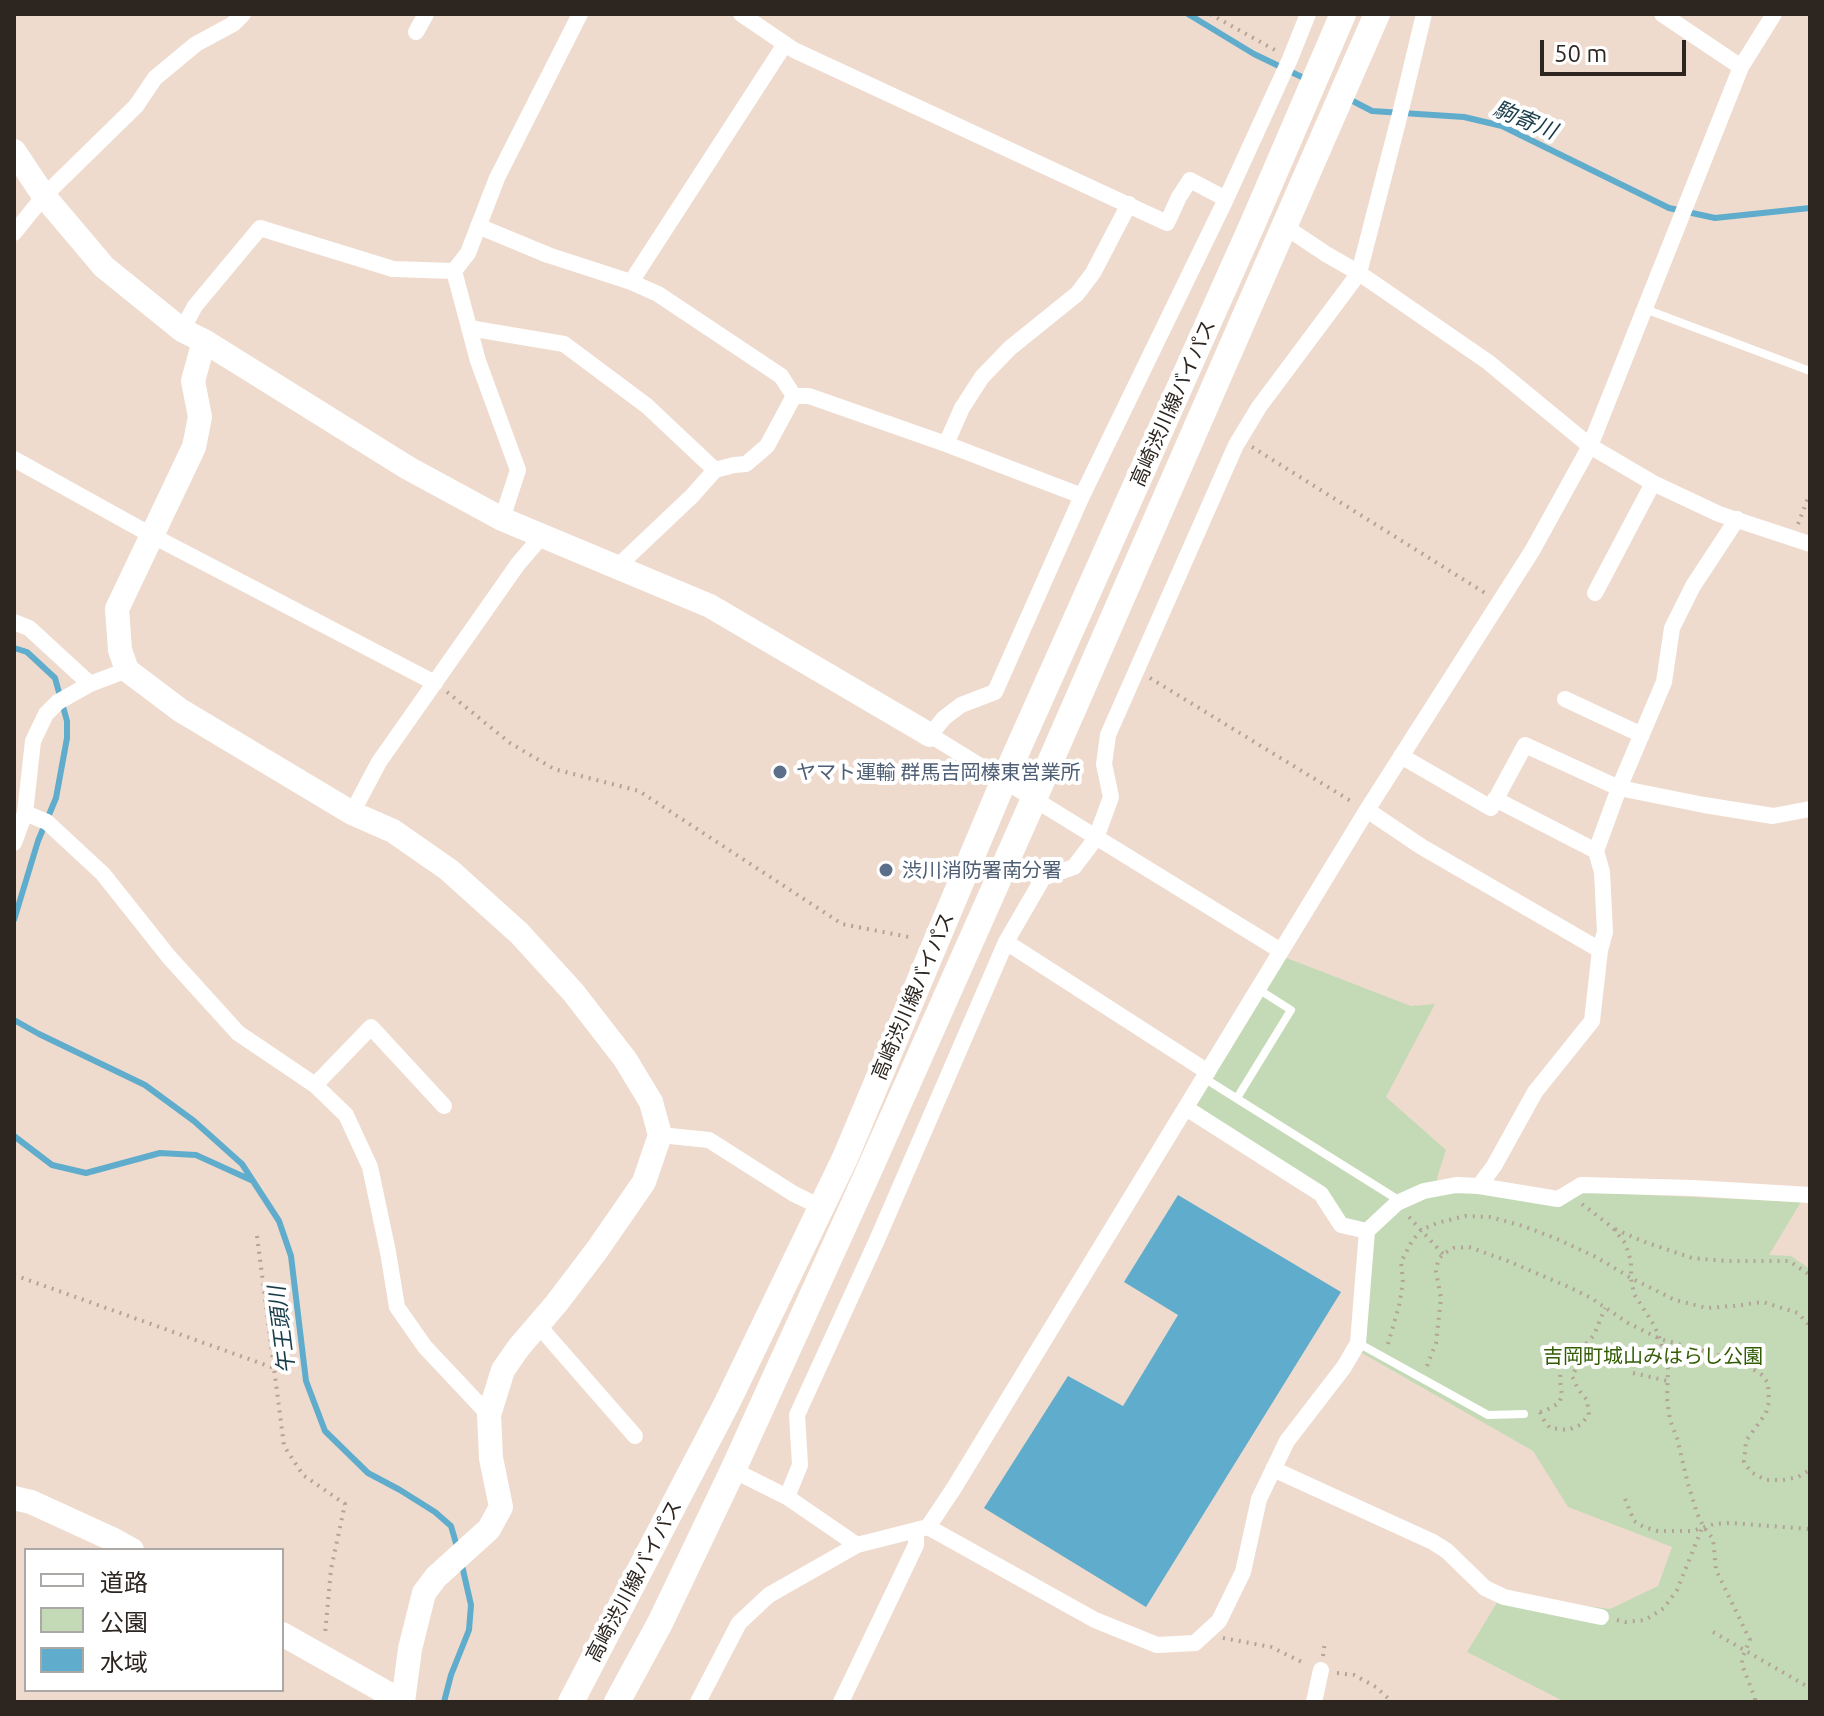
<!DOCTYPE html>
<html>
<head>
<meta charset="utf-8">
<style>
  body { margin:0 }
  #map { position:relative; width:1824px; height:1716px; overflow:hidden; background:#efdbcd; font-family:Ubuntu,"Noto Sans JP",sans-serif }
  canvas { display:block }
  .frame { position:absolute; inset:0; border:16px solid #2c2520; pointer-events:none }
  .legend { position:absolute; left:24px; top:1548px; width:260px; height:144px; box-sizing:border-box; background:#fff; border:2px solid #aba8a6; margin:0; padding:10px 14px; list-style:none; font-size:24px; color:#2c2520 }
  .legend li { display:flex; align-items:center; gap:16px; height:40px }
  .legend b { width:40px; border:2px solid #aba8a6 }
  .scale { position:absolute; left:1540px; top:40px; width:146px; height:36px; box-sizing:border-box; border:4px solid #2c2520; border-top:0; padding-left:10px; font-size:24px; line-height:28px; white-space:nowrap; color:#2c2520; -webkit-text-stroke:6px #fff; paint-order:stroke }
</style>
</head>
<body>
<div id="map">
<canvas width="1824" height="1716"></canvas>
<div class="frame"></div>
<ul class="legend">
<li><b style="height:10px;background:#fff"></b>道路</li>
<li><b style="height:22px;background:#c4dab6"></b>公園</li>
<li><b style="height:22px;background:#5faccc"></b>水域</li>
</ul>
<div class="scale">50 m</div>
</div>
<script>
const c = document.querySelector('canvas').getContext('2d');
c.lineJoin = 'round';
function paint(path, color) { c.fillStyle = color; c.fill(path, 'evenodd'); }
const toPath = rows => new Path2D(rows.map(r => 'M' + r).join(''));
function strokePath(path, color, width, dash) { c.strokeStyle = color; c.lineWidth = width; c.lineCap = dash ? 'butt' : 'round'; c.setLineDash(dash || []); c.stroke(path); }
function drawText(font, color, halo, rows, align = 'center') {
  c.font = font + ' Ubuntu,"Noto Sans JP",sans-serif'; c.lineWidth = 8; c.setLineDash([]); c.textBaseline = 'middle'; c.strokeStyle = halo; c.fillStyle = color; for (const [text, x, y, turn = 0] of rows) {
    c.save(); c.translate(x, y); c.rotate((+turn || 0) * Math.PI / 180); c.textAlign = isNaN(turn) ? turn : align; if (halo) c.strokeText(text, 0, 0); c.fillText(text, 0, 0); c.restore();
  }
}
paint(toPath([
  [1284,957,1411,1006,1435,1004,1386,1097,1446,1150,1437,1178,1440,1191,1582,1192,1801,1202,1769,1255,1791,1256,1810,1269,1810,1702,1565,1702,1467,1652,1504,1591,1548,1601,1610,1609,1658,1586,1672,1547,1568,1507,1533,1451,1362,1353,1366,1345,1364,1327,1371,1234,1343,1221,1192,1106]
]), '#c4dab6');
paint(toPath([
  [1178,1195,1341,1292,1146,1607,984,1508,1068,1376,1123,1406,1178,1315,1124,1282]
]), '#5faccc');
strokePath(toPath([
  [1188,14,1254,54,1308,80],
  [1347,98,1372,111,1464,117,1502,126,1669,208,1715,218,1810,208],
  [14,648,27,652,55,678,67,721,67,738,56,798,38,841,14,920],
  [14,1020,39,1034,145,1085,194,1121,242,1164,279,1221,291,1256,306,1381,325,1431,368,1473,400,1490,435,1512,451,1526,458,1550],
  [14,1136,52,1165,86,1173,160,1153,196,1155,251,1180],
  [444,1702,451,1675,469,1630,471,1605,461,1561]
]), '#5faccc', 6);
strokePath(toPath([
  [1210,14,1275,50],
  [1252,447,1485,593],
  [1798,524,1810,493],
  [1150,678,1354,803],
  [447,692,510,743,554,769,639,791,842,924,914,938],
  [1582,1204,1613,1228,1625,1243,1631,1261,1631,1278,1634,1294,1654,1325,1660,1339,1668,1369,1667,1399,1670,1420,1677,1438,1688,1484,1697,1513,1703,1526,1713,1539,1716,1570,1750,1640,1742,1658,1742,1665,1755,1698,1755,1702],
  [1409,1217,1443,1254],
  [1615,1229,1642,1241,1692,1258,1726,1261,1789,1261,1810,1275],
  [257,1236,284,1446,303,1475,345,1504,331,1569,325,1634],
  [14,1275,274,1368],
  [1388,1344,1399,1306,1403,1282,1401,1262,1412,1241,1421,1230,1437,1223,1465,1216,1490,1217,1523,1226,1557,1239,1596,1257,1631,1278,1675,1300,1707,1308,1733,1306,1763,1302,1798,1313,1810,1326],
  [1427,1366,1436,1343,1441,1298,1436,1272,1438,1260,1443,1254,1454,1248,1469,1247,1508,1261,1571,1288,1591,1298,1628,1323,1660,1339,1740,1361,1762,1375,1768,1383,1769,1402,1766,1413,1746,1441,1744,1462,1751,1472,1766,1480,1783,1480,1798,1477,1810,1470],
  [1633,1373,1668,1381],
  [1540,1412,1544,1420,1550,1428,1568,1430,1580,1425,1589,1415,1587,1400,1578,1389,1572,1376,1580,1361,1593,1354,1607,1355,1612,1363],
  [1540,1412,1545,1411,1559,1403,1562,1396,1560,1380,1561,1363,1570,1349,1584,1346,1594,1335,1605,1308],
  [1625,1499,1634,1521,1644,1527,1658,1531,1692,1531,1714,1524,1730,1523,1810,1529],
  [1617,1620,1625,1622,1645,1620,1664,1608,1677,1590,1702,1528],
  [1713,1632,1810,1688],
  [1223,1638,1271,1647,1306,1664],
  [1323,1656,1325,1642],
  [1337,1673,1354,1675,1376,1687,1392,1702]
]), '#b3a398', 4, [2, 6]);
strokePath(toPath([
  [1645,309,1810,371],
  [1204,1078,1400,1201],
  [1237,1098,1291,1010,1258,989],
  [1358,1343,1488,1415,1524,1414]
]), '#fff', 8);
strokePath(toPath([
  [741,14,794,50,1167,223,1179,197,1190,180,1226,199,1290,59,1308,14],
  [1662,14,1741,67],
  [416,32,426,14],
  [1226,199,1082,496,995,692,961,705,944,718,930,735,1281,951],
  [478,226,548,255,631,282,658,294,781,376,794,396],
  [1284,226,1326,254,1359,273,1488,362,1590,446,1653,483,1719,514,1810,544],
  [14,233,44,196,136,106,155,78,196,44,233,24,243,14],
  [631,282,785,44],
  [469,328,564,344,647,406,715,470],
  [182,330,195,306,260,228,393,269,454,271],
  [946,444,962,408,982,377,1010,348,1077,294,1093,273,1129,204],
  [14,459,151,535,435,683],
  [502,519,518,470,478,361,454,271,468,253,497,178,580,14],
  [617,567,692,496,715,470,734,465,746,464,767,446,794,396,809,396,946,444,1082,496],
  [1595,593,1653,483],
  [14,622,29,628,90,684],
  [1565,699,1642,735],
  [1401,756,1491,808,1525,745,1619,788,1704,805,1773,816,1810,809],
  [1495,799,1596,851],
  [1367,810,1422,847,1600,950],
  [25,813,47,822,103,874,169,957,238,1033,315,1085,346,1115,370,1167,388,1252,397,1307,425,1347,489,1415],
  [352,813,379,762,518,564,542,536],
  [14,843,25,813,33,741,46,714,58,702,90,684,127,670],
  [1006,942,1208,1072],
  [315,1085,371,1027,444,1106],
  [1186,1108,1321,1194,1341,1225,1367,1231],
  [660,1135,709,1140,794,1194,821,1207],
  [1479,1186,1494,1166,1535,1092,1592,1021,1600,950,1605,932,1602,872,1596,851,1619,788,1664,682,1672,628,1693,586,1737,519],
  [538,1325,635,1436],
  [1273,1469,1433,1542,1447,1551,1485,1588,1504,1597,1601,1617],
  [733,1470,787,1497,857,1545],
  [787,1497,800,1465,797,1415,877,1240,1006,942,1043,878,1074,867,1096,838,1111,797,1104,764,1108,735,1236,445,1259,407,1359,273,1400,114,1424,14],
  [928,1527,1095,1620,1157,1645,1195,1643,1219,1621,1243,1572,1259,1499,1287,1441,1344,1367,1358,1343,1367,1231,1397,1203,1424,1191,1456,1185,1479,1186,1558,1199,1581,1185,1693,1188,1810,1195],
  [698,1702,739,1623,769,1595,857,1545,928,1527,954,1488,1367,810,1532,551,1590,446,1741,67,1774,14],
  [841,1702,916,1545,916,1531],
  [1314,1702,1321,1670]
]), '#fff', 16);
strokePath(toPath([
  [14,151,44,196,104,267,182,330,204,341,193,381,200,417,194,447,117,609,120,650,127,670,180,710,352,813,393,831,449,870,519,933,573,992,625,1059,651,1102,660,1135,644,1182,597,1250,556,1304,519,1347,503,1370,489,1415,491,1458,501,1507,489,1529,436,1577,424,1593,410,1649,403,1702],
  [204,341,408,468,502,519,710,606,930,735],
  [14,1498,31,1502,114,1540,132,1550],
  [282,1634,403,1702]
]), '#fff', 24);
strokePath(toPath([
  [571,1702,727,1403,845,1158,1004,780,1253,223,1343,14],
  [617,1702,660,1623,733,1470,867,1175,1034,799,1377,14]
]), '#fff', 26);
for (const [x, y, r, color] of [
  [780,772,8,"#5c6f8a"],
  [886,870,8,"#5c6f8a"]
]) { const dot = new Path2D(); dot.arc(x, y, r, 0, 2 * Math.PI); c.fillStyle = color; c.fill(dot); strokePath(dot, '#fff', 3); }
drawText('20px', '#2c2520', '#fff', [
  ["高崎渋川線バイパス",1173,403,-66],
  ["高崎渋川線バイパス",913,996,-67],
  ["高崎渋川線バイパス",634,1581,-62]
]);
drawText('20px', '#4e5e75', '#fff', [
  ["ヤマト運輸 群馬吉岡榛東営業所",796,772],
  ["渋川消防署南分署",902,870]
], 'left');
drawText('20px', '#325c04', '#fff', [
  ["吉岡町城山みはらし公園",1653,1356]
]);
drawText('italic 22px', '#173b49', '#fff', [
  ["駒寄川",1525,120,22],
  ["午王頭川",282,1330,-97]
]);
</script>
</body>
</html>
